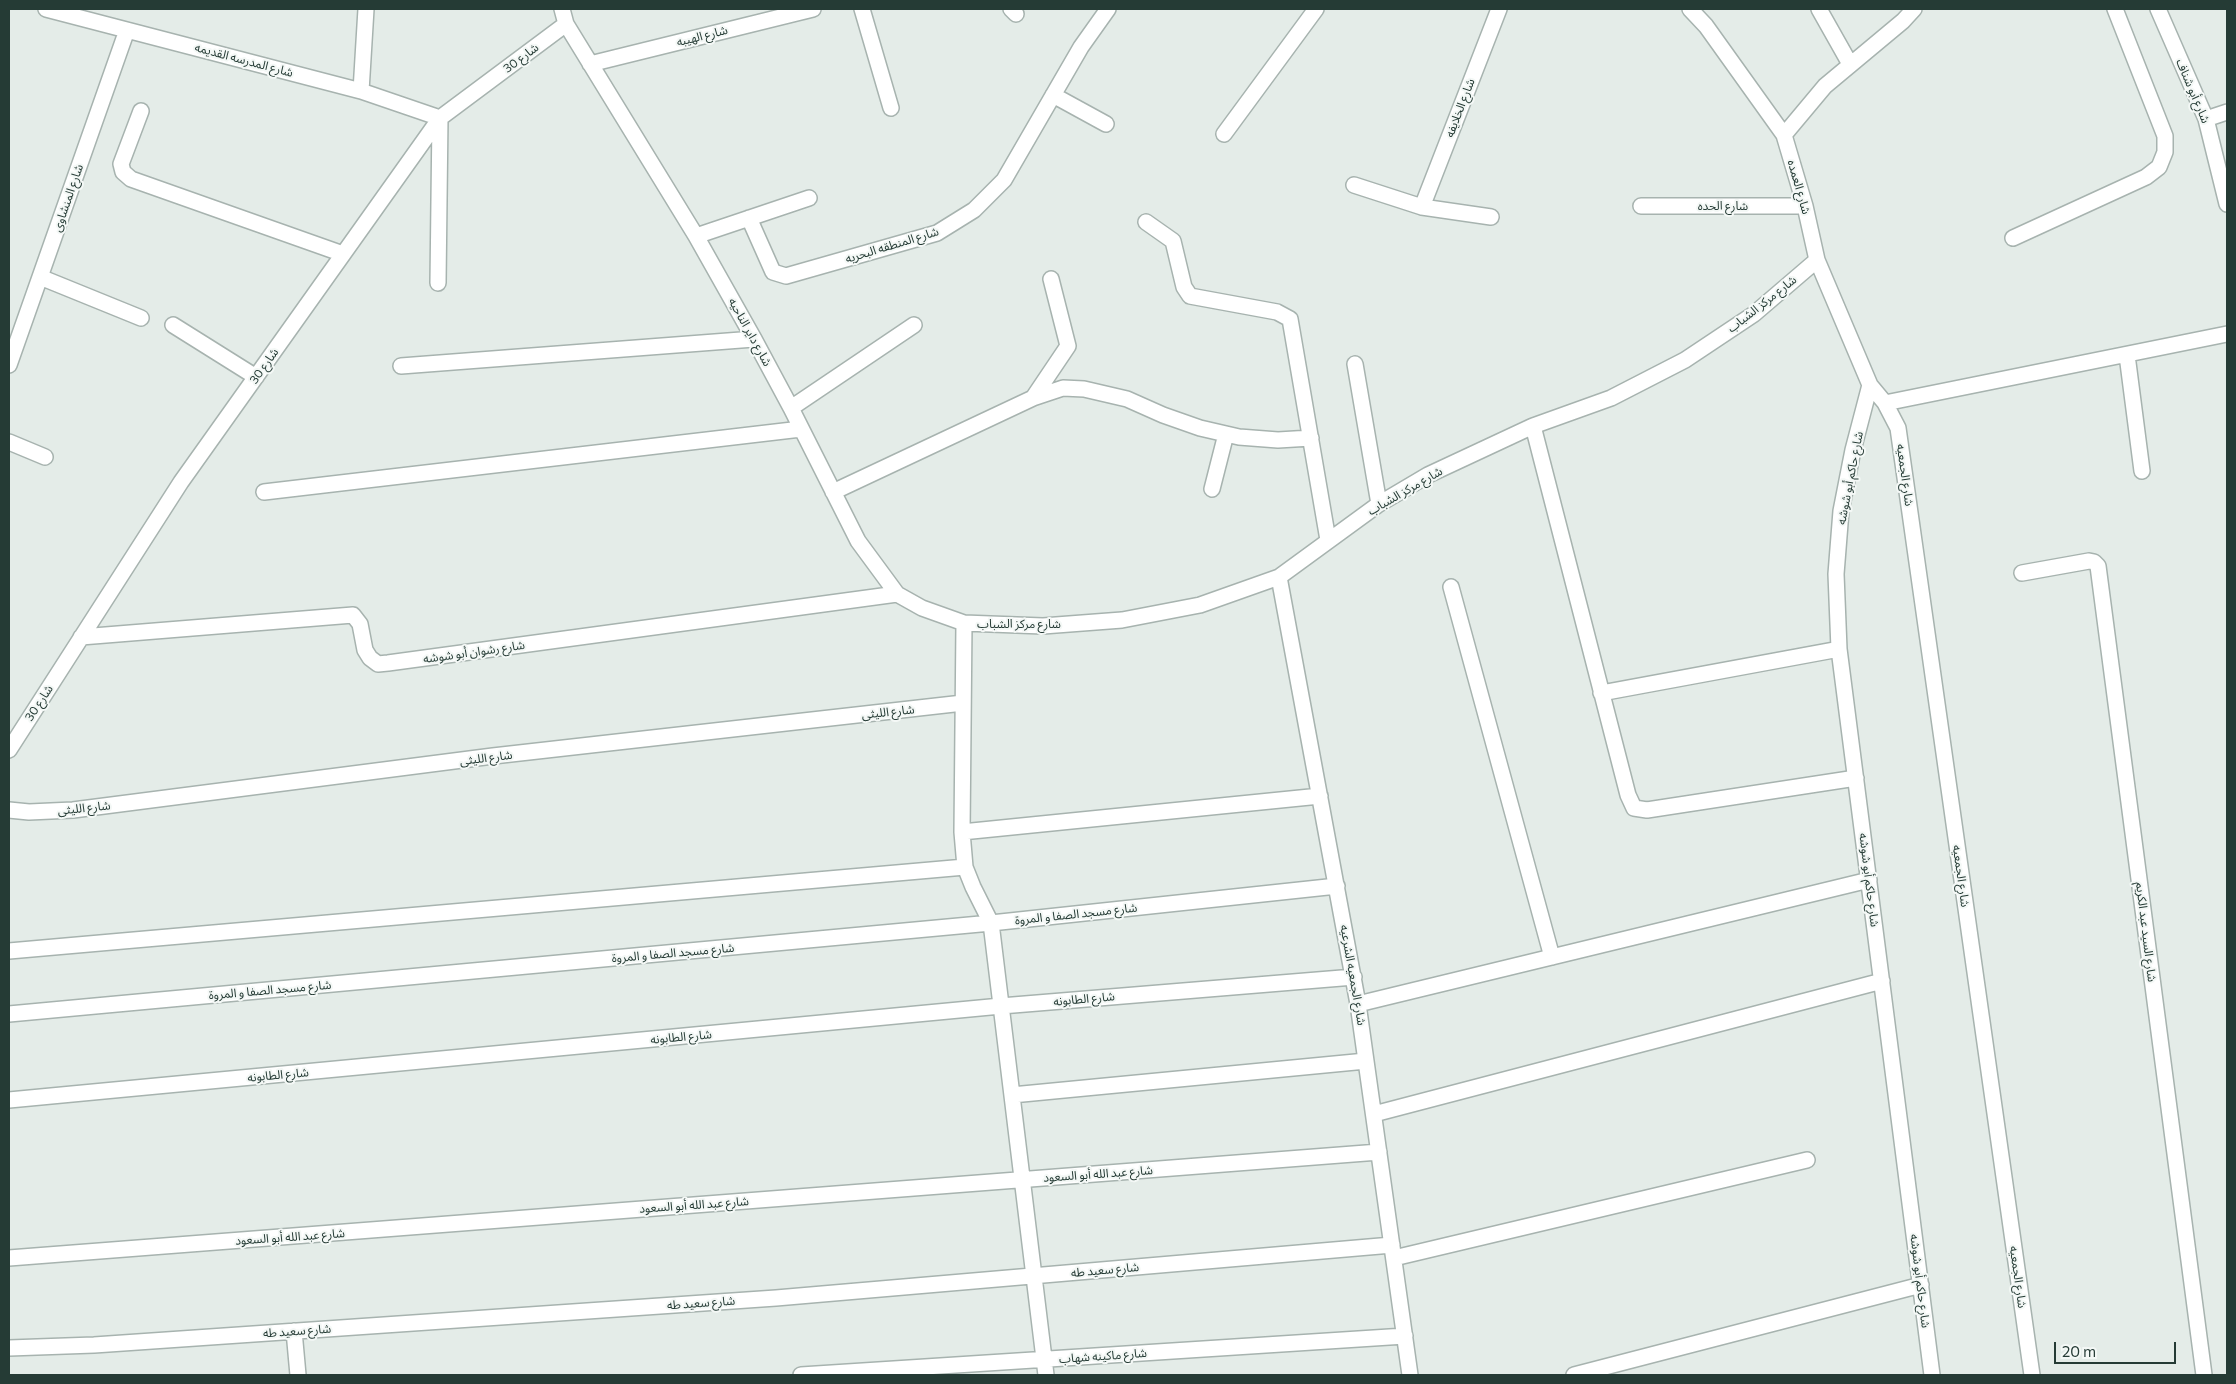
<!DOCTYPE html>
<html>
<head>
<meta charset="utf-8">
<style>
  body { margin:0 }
  #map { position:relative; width:2236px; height:1384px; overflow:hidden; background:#e4ece8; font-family:Commissioner,sans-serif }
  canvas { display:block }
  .frame { position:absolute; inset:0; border:10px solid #253b35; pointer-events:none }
  .scale { position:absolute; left:2054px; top:1342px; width:122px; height:22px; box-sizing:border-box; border:2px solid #253b35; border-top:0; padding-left:6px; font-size:15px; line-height:18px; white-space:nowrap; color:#253b35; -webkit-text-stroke:4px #f4f8f6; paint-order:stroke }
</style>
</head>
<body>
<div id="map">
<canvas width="2236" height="1384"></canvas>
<div class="frame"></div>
<div class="scale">20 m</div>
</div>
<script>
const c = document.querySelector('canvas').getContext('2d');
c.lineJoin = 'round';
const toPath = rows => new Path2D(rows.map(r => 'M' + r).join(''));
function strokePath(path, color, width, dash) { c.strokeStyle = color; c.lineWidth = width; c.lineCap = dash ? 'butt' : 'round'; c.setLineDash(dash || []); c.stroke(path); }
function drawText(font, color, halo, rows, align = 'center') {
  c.font = font + ' Commissioner,"Noto Sans Arabic",sans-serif'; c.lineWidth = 4; c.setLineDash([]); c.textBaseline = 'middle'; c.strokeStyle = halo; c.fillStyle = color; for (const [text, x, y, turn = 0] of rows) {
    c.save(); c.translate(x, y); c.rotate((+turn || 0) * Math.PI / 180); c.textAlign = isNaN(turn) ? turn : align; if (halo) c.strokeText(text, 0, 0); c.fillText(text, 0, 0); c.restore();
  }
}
const service = toPath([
  [2013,238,2146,177,2159,167,2165,152,2165,136,2115,9]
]);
const minor = toPath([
  [46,9,361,91,440,118,438,283],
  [562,9,566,24,696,236,754,339,791,408,858,541,897,594,922,608,964,623,1043,626,1122,620,1200,605,1279,577,1379,504,1428,475,1533,426,1611,398,1685,360,1754,314,1817,260],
  [862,9,891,108],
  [1011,9,1016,14],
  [1690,9,1706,26,1784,135,1805,206,1817,260,1870,385,1885,403,1898,428,2032,1375],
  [1819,9,1850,64],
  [2158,9,2206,119,2227,204],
  [590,64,813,9],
  [361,91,366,9],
  [1053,95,1106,124],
  [141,111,121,164,123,172,131,179,343,254],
  [2206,119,2227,112],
  [1224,134,1316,9],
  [1784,135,1825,86,1903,21,1914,9],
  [1354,185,1422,207,1491,217],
  [1641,206,1805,206],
  [1422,207,1499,9],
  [749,218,773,272,786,276,937,233,974,210,1004,180,1081,47,1108,9],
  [1146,222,1173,241,1184,287,1190,296,1277,312,1290,319,1328,540],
  [696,236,809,198],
  [40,277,141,318],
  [173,325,256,377],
  [2127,355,2142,471],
  [1355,364,1379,504],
  [9,365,127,30],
  [401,366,754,339],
  [1870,385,1853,450,1841,511,1836,574,1839,649,1932,1375],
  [1033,398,1068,346,1051,279],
  [1885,403,2227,334],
  [791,408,914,325],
  [1533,426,1628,795,1634,808,1647,810,1856,778],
  [9,442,45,457],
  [1212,489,1226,434],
  [264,492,801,429],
  [833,492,1033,398,1063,388,1084,389,1127,399,1163,415,1200,428,1239,437,1278,440,1311,438],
  [2022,573,2089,561,2094,562,2098,566,2204,1375],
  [1279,577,1358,1004,1410,1375],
  [1451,587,1552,957],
  [964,623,962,832,965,867,973,887,991,923,1046,1375],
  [81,637,353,615,360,624,365,650,370,658,378,664,388,663,897,594],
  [1601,693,1839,649],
  [9,750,181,482,440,118,566,24],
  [9,810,29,812,73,810,493,756,963,703],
  [962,832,1320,796],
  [9,951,965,867],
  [1358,1004,1869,880],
  [9,1014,991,923,1337,886],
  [1012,1095,1366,1061],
  [9,1100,1001,1006,1354,977],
  [1374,1114,1882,981],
  [9,1258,1379,1152],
  [1394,1258,1807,1160],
  [294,1331,298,1375],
  [9,1348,94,1345,776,1298,1392,1245],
  [801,1375,1405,1336],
  [1574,1375,1921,1285]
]);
strokePath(service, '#a7b3af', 18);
strokePath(minor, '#a7b3af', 18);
strokePath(service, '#fff', 15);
strokePath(minor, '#fff', 15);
drawText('12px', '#253b35', '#f4f8f6', [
  ["شارع الهيبه",702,36,-14],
  ["شارع 30",521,58,-37],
  ["شارع المدرسه القديمه",244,60,15],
  ["شارع أبو شناف",2193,91,67],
  ["شارع الخلايفه",1460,108,-69],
  ["شارع العمده",1799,187,74],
  ["شارع المنشاوى",68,198,-71],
  ["شارع الحده",1723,206],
  ["شارع المنطقه البحريه",892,245,-17],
  ["شارع مركز الشباب",1762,304,-38],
  ["شارع داير الناحيه",750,332,61],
  ["شارع 30",264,366,-55],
  ["شارع الجمعيه",1905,475,82],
  ["شارع حاكم أبو شوشه",1850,478,-79],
  ["شارع مركز الشباب",1405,491,-30],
  ["شارع مركز الشباب",1019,624],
  ["شارع رشوان أبو شوشه",474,652,-8],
  ["شارع 30",39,703,-57],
  ["شارع الليثى",888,712,-6],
  ["شارع الليثى",486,758,-7],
  ["شارع الليثى",84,808,-6],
  ["شارع الجمعيه",1961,876,82],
  ["شارع حاكم أبو شوشه",1869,880,83],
  ["شارع مسجد الصفا و المروة",1076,914,-6],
  ["شارع السيد عبد الكريم",2146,932,83],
  ["شارع مسجد الصفا و المروة",673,953,-5],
  ["شارع الجمعيه الشرعيه",1353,975,80],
  ["شارع مسجد الصفا و المروة",270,990,-5],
  ["شارع الطابونه",1084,999,-5],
  ["شارع الطابونه",681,1037,-5],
  ["شارع الطابونه",278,1075,-5],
  ["شارع عبد الله أبو السعود",1098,1174,-4],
  ["شارع عبد الله أبو السعود",694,1205,-4],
  ["شارع عبد الله أبو السعود",290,1237,-4],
  ["شارع سعيد طه",1105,1270,-5],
  ["شارع الجمعيه",2018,1277,82],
  ["شارع حاكم أبو شوشه",1920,1281,83],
  ["شارع سعيد طه",701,1303,-4],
  ["شارع سعيد طه",297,1331,-4],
  ["شارع ماكينه شهاب",1103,1356,-4]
]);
</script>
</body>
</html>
